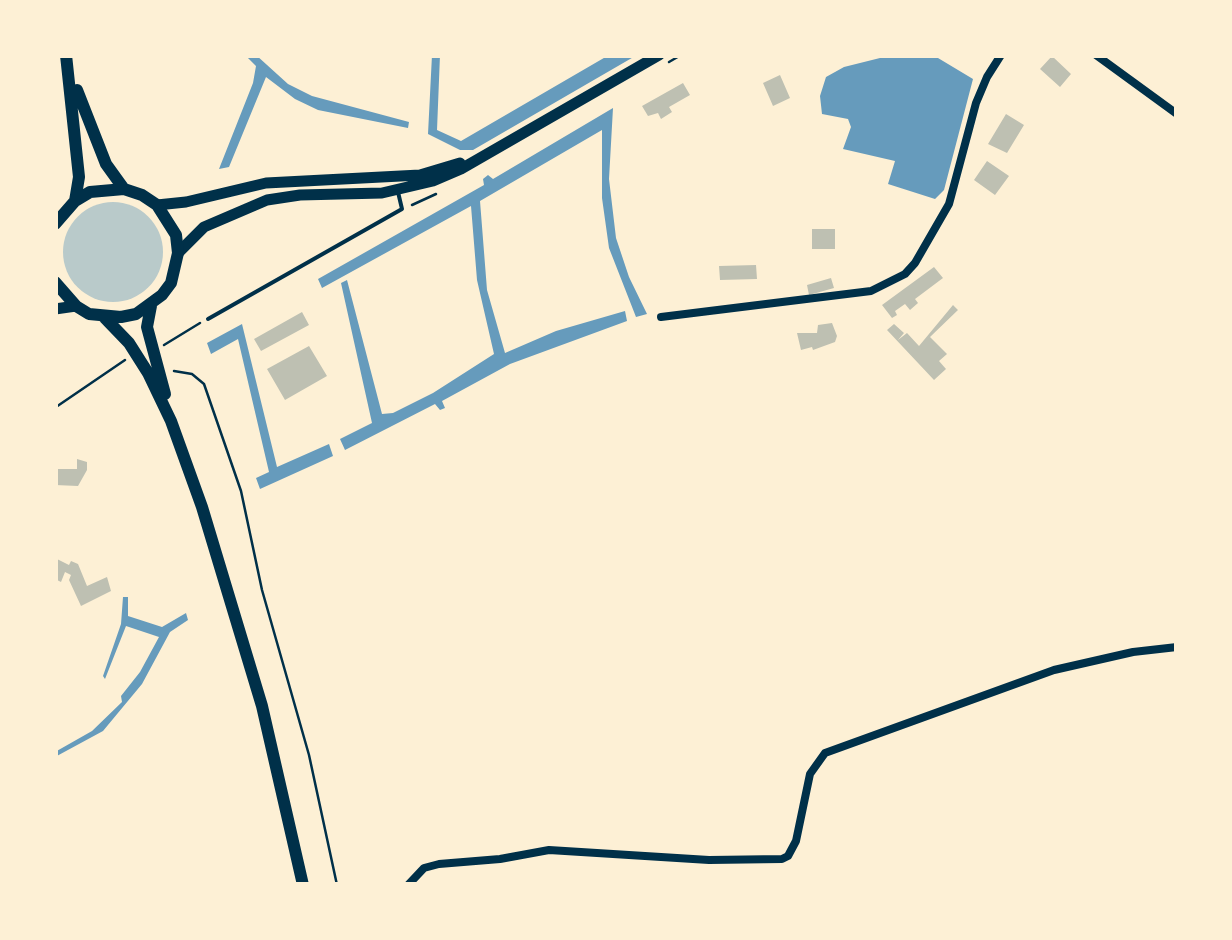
<!DOCTYPE html>
<html>
<head>
<meta charset="utf-8">
<style>
  body { margin:0 }
  #map { position:relative; width:1232px; height:940px; overflow:hidden; background:#fdf0d5; font-family:"Asap Condensed",sans-serif }
  canvas { display:block }
  .frame { position:absolute; inset:0; border:58px solid #fdf0d5; pointer-events:none }
</style>
</head>
<body>
<div id="map">
<canvas width="1232" height="940"></canvas>
<div class="frame"></div>
</div>
<script>
const c = document.querySelector('canvas').getContext('2d');
c.lineJoin = 'round';
function paint(path, color) { c.fillStyle = color; c.fill(path, 'evenodd'); }
const toPath = rows => new Path2D(rows.map(r => 'M' + r).join(''));
function strokePath(path, color, width, dash) { c.strokeStyle = color; c.lineWidth = width; c.lineCap = dash ? 'butt' : 'round'; c.setLineDash(dash || []); c.stroke(path); }
paint(toPath([
  '63 252a50 50 0 1 1 100 0a50 50 0 1 1-100 0Z'
]), '#b9caca');
paint(toPath([
  [245,55,256,55,288,84,312,96,409,122,408,128,318,110,295,99,266,77,229,167,219,169,253,83,256,66],
  [432,55,440,55,437,130,461,141,609,55,637,55,473,150,460,150,428,134],
  [892,55,933,55,973,79,944,190,935,199,888,184,895,161,843,149,851,127,848,119,822,114,820,96,826,77,844,67],
  [613,108,609,179,616,238,629,277,647,314,636,317,609,248,602,198,602,130,480,201,487,290,505,353,556,331,625,311,627,321,510,364,442,401,445,408,440,410,435,404,345,450,340,439,372,423,341,283,347,280,382,414,393,413,433,393,494,354,477,280,471,206,322,288,318,279,484,185,483,179,488,175,493,179],
  [242,324,277,467,329,444,333,456,260,489,256,478,269,472,238,339,211,354,207,343],
  [123,597,128,597,128,616,162,627,186,613,188,620,170,632,142,684,103,731,55,757,55,752,92,731,122,702,121,696,140,672,159,637,126,626,105,679,103,676,121,624]
]), '#669bbc');
paint(toPath([
  [1052,56,1071,74,1060,87,1040,69],
  [780,75,790,98,773,106,763,83],
  [683,83,690,95,669,107,672,112,661,119,658,113,648,116,642,106],
  [1006,114,1024,125,1007,153,988,144],
  [987,161,1009,176,995,195,974,180],
  [812,229,835,229,835,249,812,249],
  [756,265,757,279,720,280,719,266],
  [934,267,943,278,915,299,918,303,910,310,905,304,895,311,897,315,892,318,882,305],
  [831,278,834,288,809,295,807,285],
  [953,305,958,310,930,337,947,354,939,361,946,369,934,380,887,330,894,324,904,333,898,340,907,333,919,346],
  [302,312,309,325,261,351,254,339],
  [832,323,837,336,835,342,813,350,812,347,801,350,797,333,817,333,818,325],
  [309,346,327,376,285,400,267,369],
  [77,459,87,462,87,470,78,486,55,485,55,469,77,469],
  [55,558,69,565,71,561,78,564,87,586,107,577,111,591,81,606,69,580,71,575,65,572,61,582,55,579]
]), '#bec0b2');
strokePath(toPath([
  [669,62,681,55],
  [412,205,436,194],
  [164,345,200,323],
  [174,371,192,374,204,384,241,491,262,590,309,755,337,885],
  [56,407,125,360]
]), '#003049', 2.5);
strokePath(toPath([
  [208,319,402,209,398,192]
]), '#003049', 4);
strokePath(toPath([
  [1096,55,1177,114],
  [661,317,871,291,905,274,915,263,949,204,976,103,987,77,1001,55],
  [408,885,424,868,439,864,500,859,549,850,709,860,782,859,788,856,796,841,810,774,825,753,1054,670,1133,652,1177,647]
]), '#003049', 8);
strokePath(toPath([
  [157,205,186,202,266,183,420,175,460,163],
  [178,253,204,227,267,200,300,195,382,193,433,181,461,169,659,55],
  [55,309,76,306]
]), '#003049', 11);
strokePath(toPath([
  [66,55,79,177,75,201],
  [77,90,106,164,124,189],
  [55,224,75,201,90,192,124,189,142,195,157,205,176,235,178,253,171,283,162,295,136,314,121,317,89,314,76,306,55,282],
  [151,306,147,327,165,394],
  [104,317,129,343,148,373,171,421,202,507,262,706,303,885]
]), '#003049', 12);
</script>
</body>
</html>
